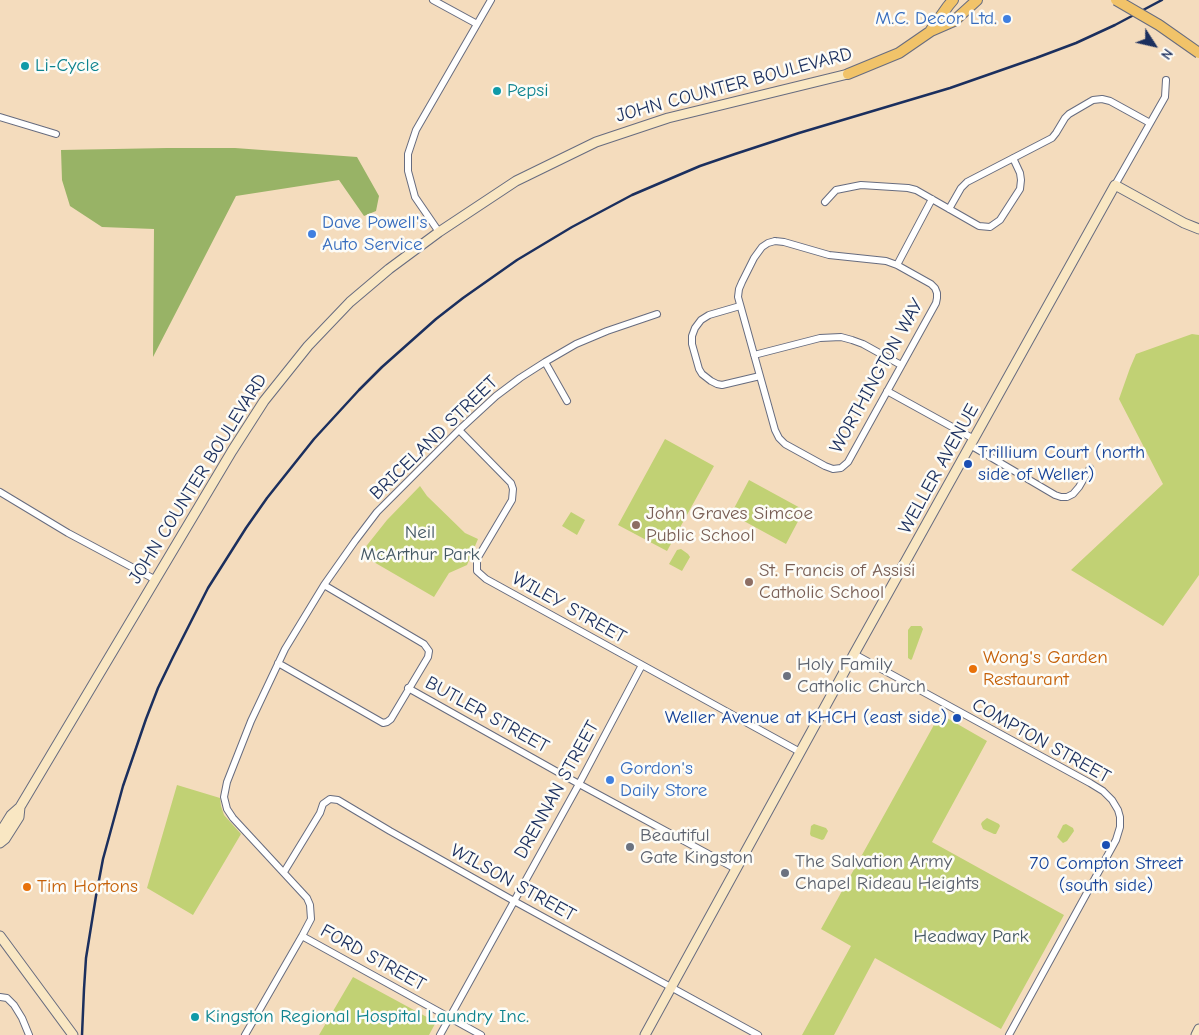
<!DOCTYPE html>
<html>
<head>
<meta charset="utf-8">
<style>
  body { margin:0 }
  #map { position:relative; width:1199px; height:1035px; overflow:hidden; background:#f4dcbd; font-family:"Comic Neue",sans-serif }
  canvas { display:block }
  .north { position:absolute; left:1129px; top:20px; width:50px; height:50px; -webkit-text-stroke:4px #fdfcf7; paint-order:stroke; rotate:125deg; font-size:14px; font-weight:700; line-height:20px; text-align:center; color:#1b2f5e }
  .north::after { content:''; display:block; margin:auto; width:18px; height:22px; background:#1b2f5e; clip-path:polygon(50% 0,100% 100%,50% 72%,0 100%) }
</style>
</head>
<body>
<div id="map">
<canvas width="1199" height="1035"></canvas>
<div class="north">N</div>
</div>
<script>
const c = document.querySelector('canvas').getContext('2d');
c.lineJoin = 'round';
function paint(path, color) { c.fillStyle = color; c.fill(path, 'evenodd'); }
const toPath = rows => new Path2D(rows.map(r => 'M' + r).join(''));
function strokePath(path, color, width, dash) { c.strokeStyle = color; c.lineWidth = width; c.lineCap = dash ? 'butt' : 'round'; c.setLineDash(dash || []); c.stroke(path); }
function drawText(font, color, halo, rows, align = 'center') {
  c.font = font + ' "Comic Neue",sans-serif'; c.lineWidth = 5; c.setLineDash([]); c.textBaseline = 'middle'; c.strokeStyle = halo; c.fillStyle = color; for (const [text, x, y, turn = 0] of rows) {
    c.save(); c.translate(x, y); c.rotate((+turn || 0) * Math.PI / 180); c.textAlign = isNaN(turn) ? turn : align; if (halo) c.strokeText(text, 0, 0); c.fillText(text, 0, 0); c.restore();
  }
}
paint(toPath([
  [1192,334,1199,335,1199,575,1163,626,1071,570,1163,484,1119,399,1130,368,1136,354],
  [665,439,714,466,667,551,618,525],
  [749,480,804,510,786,544,731,514],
  [420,486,427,496,465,533,478,539,467,565,449,573,434,597,360,554,387,520],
  [571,512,585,520,577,535,562,526],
  [681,549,688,554,690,557,682,571,669,564,677,550],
  [911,626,921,626,923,629,912,659,911,660,908,658,908,630],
  [940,714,987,741,932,842,1064,915,1001,1029,875,958,834,1035,802,1035,851,946,821,929],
  [177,785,220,798,221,806,224,815,241,834,193,915,147,888],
  [987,818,999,824,1000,826,996,834,994,834,983,829,981,824,982,822],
  [814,824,826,828,828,831,824,839,822,840,811,836,810,834,811,826],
  [1066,824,1073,828,1074,831,1067,841,1063,843,1057,837,1063,825],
  [353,977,436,1022,429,1035,319,1035]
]), '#c1d174');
paint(toPath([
  [167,148,235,148,357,157,379,196,376,211,364,216,339,180,236,196,153,357,154,229,102,227,70,206,62,180,61,150]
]), '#98b366');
const street = toPath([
  [433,0,477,24],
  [0,117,56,134],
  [1115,185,1165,97,1166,80],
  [825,202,836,190,861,185,908,188,916,190,979,226,990,227,1000,220,1020,189,1021,180,1020,173,1013,158],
  [949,209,961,188,967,182,1052,138,1056,133,1065,118,1069,114,1093,100,1102,99,1110,101,1150,123],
  [439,232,415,197,408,171,408,154,416,130,491,0],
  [775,241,784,242,829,255,886,261,897,265,931,284,935,288,937,293,937,298,936,303,848,462,841,468,833,469,825,466,785,444,779,438,775,430,738,297,739,289,742,282,754,258,762,247,768,243,775,241],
  [897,265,932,199],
  [740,306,709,315,701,320,695,328,692,336,692,344,699,369,702,374,711,381,717,384,722,385,760,376],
  [754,355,820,338,841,337,852,340,863,344,901,365],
  [545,362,567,401],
  [887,391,974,439],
  [459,430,511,483,513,489,512,500,477,559,477,571,486,579,800,752],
  [970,445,1055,495,1061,497,1067,497,1073,494,1079,487,1090,468],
  [0,492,68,533,156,580],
  [854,654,1090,783,1103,791,1112,800,1118,810,1120,817,1120,827,1116,840,1009,1035],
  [278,663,383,723,387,722,391,719,428,657,429,651,424,644,324,585],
  [408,688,579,784,736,869],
  [284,872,320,813,323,804,330,799,338,800,390,831,514,901,758,1035],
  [302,936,481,1035],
  [0,997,7,998,14,1005,22,1018,29,1035],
  [245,1035,302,936,311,919,310,905,307,898,233,818,227,809,224,797,227,782,251,721,285,649,324,585,355,541,377,512,459,430,496,396,520,378,545,362,576,344,607,331,657,314],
  [440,1035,579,784,642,665]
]);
const secondary = toPath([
  [0,833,11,815,20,807,232,451,264,401,308,346,350,302,389,269,439,232,516,181,596,142,668,118,848,74],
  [0,843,5,839,19,817,20,807],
  [0,936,73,1035],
  [645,1035,854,654,1115,185,1184,223,1199,229],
  [1196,1035,1199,1029]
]);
const primary = toPath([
  [931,30,948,6,953,0],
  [848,74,899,53,931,31,954,21,977,0]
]);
strokePath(street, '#676c7f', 8);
strokePath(secondary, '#676c7f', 11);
strokePath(primary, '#676c7f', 12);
strokePath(street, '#fff', 6);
strokePath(secondary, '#f9e7c3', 9);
strokePath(primary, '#f1c369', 10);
strokePath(toPath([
  [82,1035,84,989,86,958,96,896,103,859,123,786,146,719,158,688,173,657,208,588,246,528,267,498,314,439,359,390,382,367,436,319,463,298,517,260,572,227,632,195,700,166,735,154,799,133,950,88,1036,58,1076,43,1115,25,1162,0]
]), '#1b2f5e', 2.5);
const primaryBridge = toPath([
  [1116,0,1159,25,1199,53]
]);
strokePath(primaryBridge, '#676c7f', 12, []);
strokePath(primaryBridge, '#f1c369', 10);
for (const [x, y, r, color] of [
  [1007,19,5,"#3f7fe0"],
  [25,66,5,"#0f9aa8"],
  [497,91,5,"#0f9aa8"],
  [312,234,5,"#3f7fe0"],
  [968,464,5,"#1a4fb4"],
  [636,525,5,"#8d6e63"],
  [749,582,5,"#8d6e63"],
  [973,669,5,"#e8710a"],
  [787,676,5,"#6b7280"],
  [957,718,5,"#1a4fb4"],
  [610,780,5,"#3f7fe0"],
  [1106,845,5,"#1a4fb4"],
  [630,847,5,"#6b7280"],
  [785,873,5,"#6b7280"],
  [27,887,5,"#e8710a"],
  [195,1017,5,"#0f9aa8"]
]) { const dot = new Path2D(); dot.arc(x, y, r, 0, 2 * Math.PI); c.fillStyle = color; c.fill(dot); strokePath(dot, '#fdfcf7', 2); }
drawText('19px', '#366cbe', '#fdfcf7', [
  ["M.C. Decor Ltd.",997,19,"right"],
  ["Dave Powell's",322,223],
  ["Auto Service",322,245],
  ["Gordon's",620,769],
  ["Daily Store",620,791]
], 'left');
drawText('19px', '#0d838f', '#fdfcf7', [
  ["Li-Cycle",35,66],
  ["Pepsi",507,91],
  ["Kingston Regional Hospital Laundry Inc.",205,1017]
], 'left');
drawText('19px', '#1b2f5e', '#fdfcf7', [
  ["JOHN COUNTER BOULEVARD",734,85,-15],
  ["WORTHINGTON WAY",877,376,-61],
  ["BRICELAND STREET",434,438,-44],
  ["WELLER AVENUE",939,469,-61],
  ["JOHN COUNTER BOULEVARD",198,479,-58],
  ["WILEY STREET",569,608,29],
  ["BUTLER STREET",487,715,29],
  ["COMPTON STREET",1041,741,29],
  ["DRENNAN STREET",557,790,-61],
  ["WILSON STREET",513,883,29],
  ["FORD STREET",373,958,29]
]);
drawText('19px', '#164399', '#fdfcf7', [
  ["Trillium Court (north",978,453],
  ["side of Weller)",978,475],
  ["Weller Avenue at KHCH (east side)",947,718,"right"],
  ["70 Compton Street",1106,864,"center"],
  ["(south side)",1106,886,"center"]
], 'left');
drawText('19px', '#785e54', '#fdfcf7', [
  ["John Graves Simcoe",646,514],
  ["Public School",646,536],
  ["St. Francis of Assisi",759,571],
  ["Catholic School",759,593]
], 'left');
drawText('19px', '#445864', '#fdfcf7', [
  ["Neil",420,533],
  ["McArthur Park",420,555],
  ["Headway Park",971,937]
]);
drawText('19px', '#c56008', '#fdfcf7', [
  ["Wong's Garden",983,658],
  ["Restaurant",983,680],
  ["Tim Hortons",37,887]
], 'left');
drawText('19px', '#5b616d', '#fdfcf7', [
  ["Holy Family",797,665],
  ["Catholic Church",797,687],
  ["Beautiful",640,836],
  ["Gate Kingston",640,858],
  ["The Salvation Army",795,862],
  ["Chapel Rideau Heights",795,884]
], 'left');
</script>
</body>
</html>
